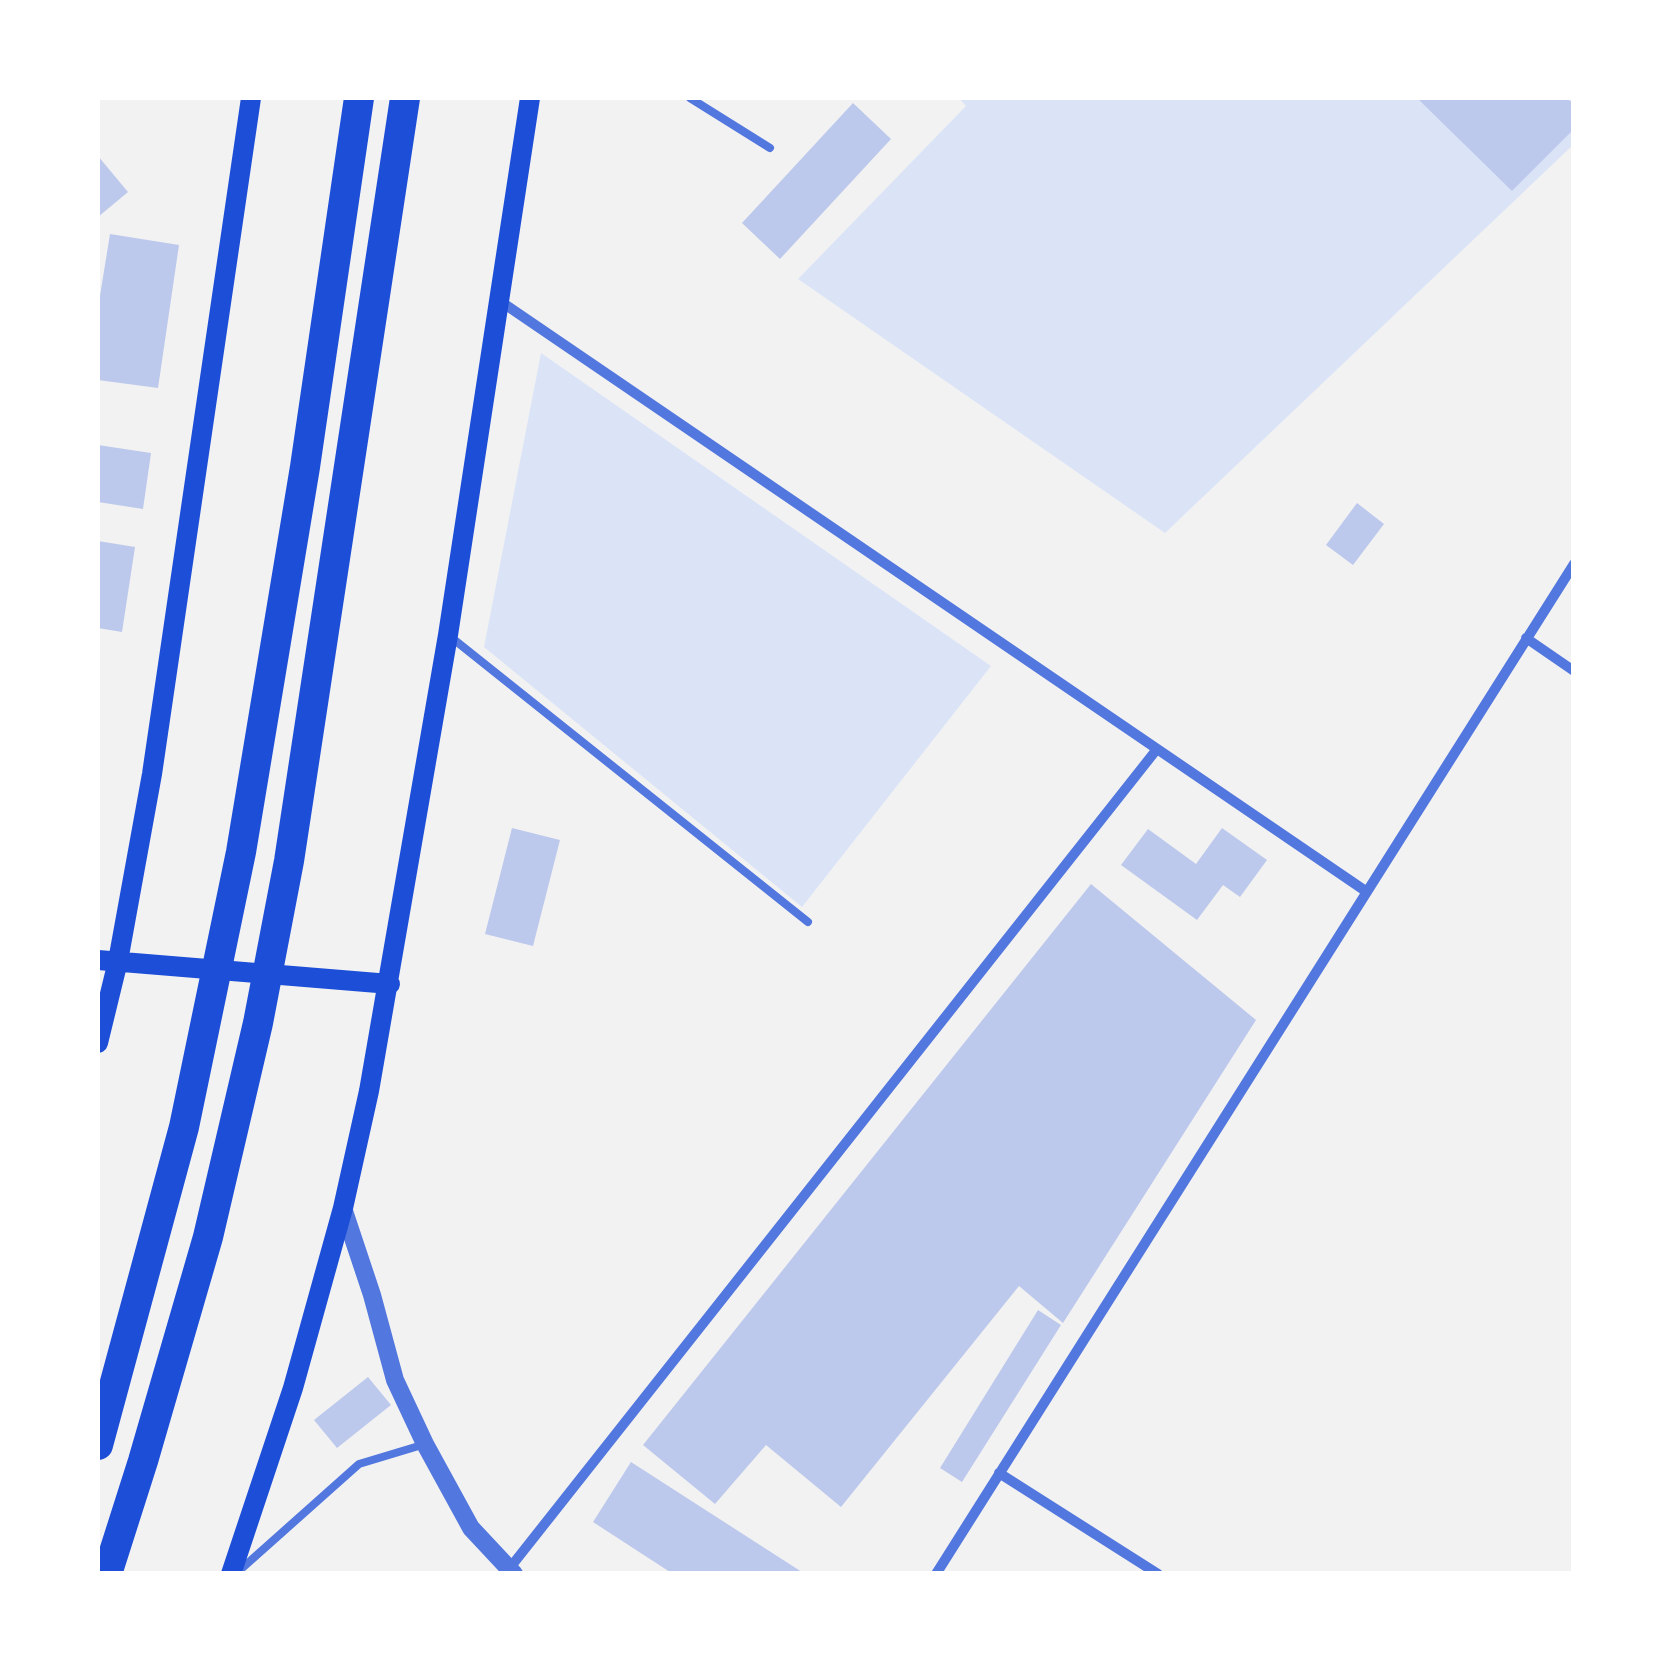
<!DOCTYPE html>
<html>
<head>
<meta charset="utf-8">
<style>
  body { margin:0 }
  #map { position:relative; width:1671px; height:1671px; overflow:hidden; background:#f2f2f2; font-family:Jost,sans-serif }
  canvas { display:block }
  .frame { position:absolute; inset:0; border:100px solid #fff; pointer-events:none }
</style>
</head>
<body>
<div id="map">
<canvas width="1671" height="1671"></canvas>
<div class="frame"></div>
</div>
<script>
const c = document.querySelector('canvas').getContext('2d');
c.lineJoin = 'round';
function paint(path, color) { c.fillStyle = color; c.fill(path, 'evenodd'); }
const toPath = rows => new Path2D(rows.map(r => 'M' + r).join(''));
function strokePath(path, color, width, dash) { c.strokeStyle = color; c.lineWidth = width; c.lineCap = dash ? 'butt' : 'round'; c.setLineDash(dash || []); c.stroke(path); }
paint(toPath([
  [959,98,1573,98,1573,145,1165,533,798,279,966,106],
  [541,353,991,666,802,907,484,647]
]), '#dbe4f7');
paint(toPath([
  [1417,98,1566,98,1574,104,1574,129,1512,191],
  [853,103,891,139,780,259,742,223],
  [98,156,128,192,98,217],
  [110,234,179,245,158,388,98,380,98,308],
  [98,445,151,453,143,509,98,502],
  [1357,503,1384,524,1353,565,1326,545],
  [98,541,135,547,122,632,98,628],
  [512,828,560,840,533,946,485,934],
  [1222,828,1267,860,1240,897,1223,885,1197,920,1121,865,1148,829,1196,864],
  [1091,884,1256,1020,1063,1323,1019,1286,841,1507,766,1445,715,1504,643,1445],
  [1038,1310,1061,1325,962,1482,940,1468],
  [368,1377,391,1405,337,1448,314,1420],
  [631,1462,805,1574,673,1574,593,1522]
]), '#bdc9ec');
strokePath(toPath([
  [690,98,770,148],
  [452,638,808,922],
  [240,1570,359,1464,422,1445]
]), '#5277de', 8);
strokePath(toPath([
  [500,301,1367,892],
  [1526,638,1574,671],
  [999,1473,1158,1574],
  [509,1569,1157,749],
  [936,1574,1574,564]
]), '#5277de', 10);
strokePath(toPath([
  [343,1208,372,1295,395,1380,425,1444,471,1528,514,1574]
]), '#5277de', 18);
strokePath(toPath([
  [98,960,390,984],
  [98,1043,118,961,152,774,251,98],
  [231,1574,293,1388,343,1208,369,1091,448,635,530,98]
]), '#1d4ed8', 20);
strokePath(toPath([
  [98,1445,184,1127,241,852,305,467,359,98],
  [107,1574,143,1461,208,1237,258,1023,289,861,405,98]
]), '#1d4ed8', 30);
</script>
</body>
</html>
